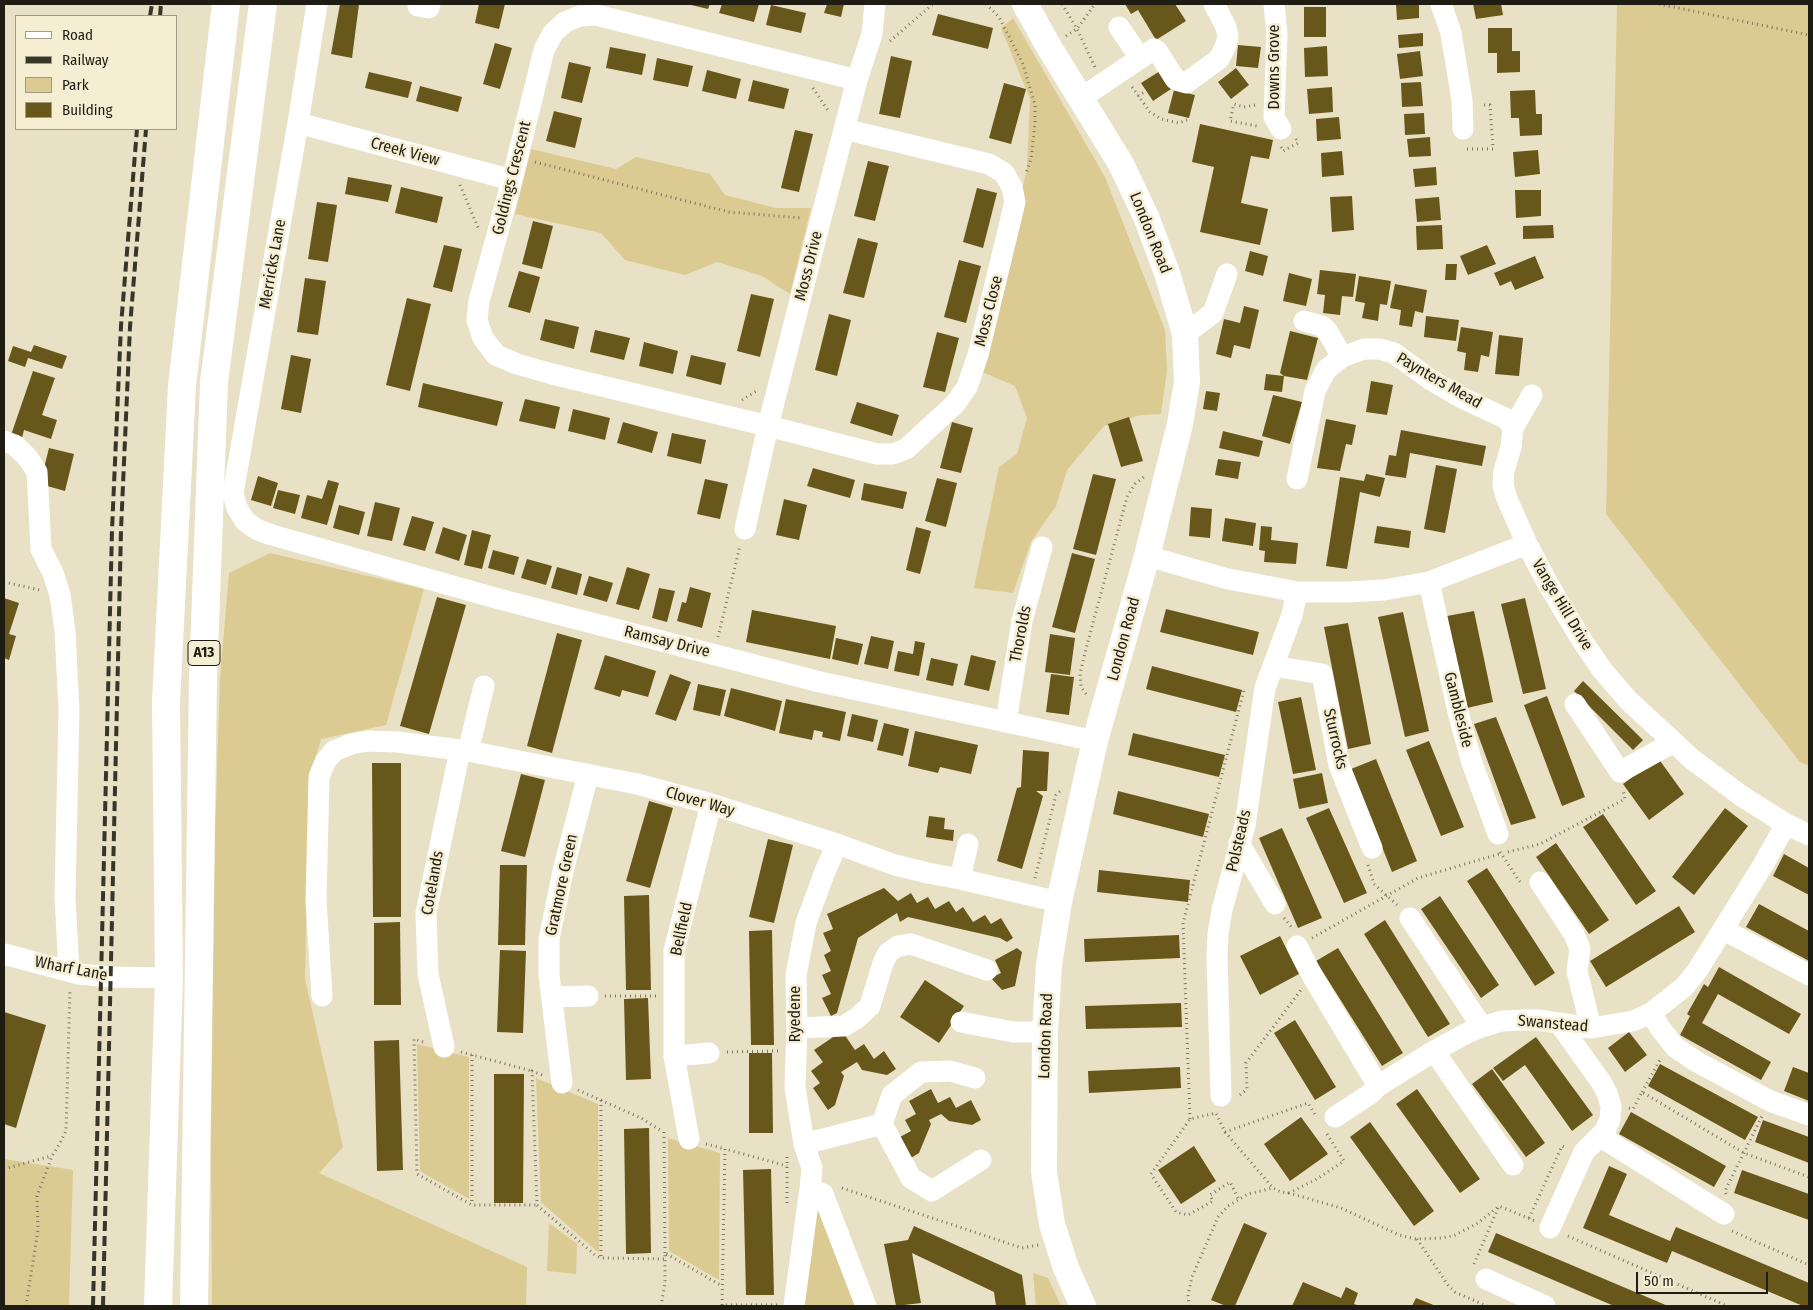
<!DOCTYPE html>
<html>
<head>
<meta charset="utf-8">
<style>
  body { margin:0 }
  #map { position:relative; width:1813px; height:1310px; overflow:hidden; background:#e9e1c5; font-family:"Fira Sans Condensed",sans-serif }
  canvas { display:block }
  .frame { position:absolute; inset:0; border:5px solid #1f1c13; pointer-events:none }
  .legend { position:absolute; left:15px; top:15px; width:162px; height:115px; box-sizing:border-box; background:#f6eed2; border:1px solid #a09a86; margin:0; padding:6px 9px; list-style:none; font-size:15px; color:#1f1c13 }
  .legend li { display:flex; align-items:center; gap:10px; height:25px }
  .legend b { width:25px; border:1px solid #a09a86 }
  .scale { position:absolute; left:1636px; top:1272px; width:132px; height:22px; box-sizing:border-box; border:2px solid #1f1c13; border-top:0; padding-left:6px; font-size:15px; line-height:18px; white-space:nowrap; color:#1f1c13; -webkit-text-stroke:4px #f6eed2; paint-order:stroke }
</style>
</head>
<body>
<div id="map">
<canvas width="1813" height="1310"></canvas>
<div class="frame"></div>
<ul class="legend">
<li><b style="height:6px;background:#fff"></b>Road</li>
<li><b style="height:6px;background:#383529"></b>Railway</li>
<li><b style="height:14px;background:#dbca91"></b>Park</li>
<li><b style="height:14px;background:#68571a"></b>Building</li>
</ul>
<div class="scale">50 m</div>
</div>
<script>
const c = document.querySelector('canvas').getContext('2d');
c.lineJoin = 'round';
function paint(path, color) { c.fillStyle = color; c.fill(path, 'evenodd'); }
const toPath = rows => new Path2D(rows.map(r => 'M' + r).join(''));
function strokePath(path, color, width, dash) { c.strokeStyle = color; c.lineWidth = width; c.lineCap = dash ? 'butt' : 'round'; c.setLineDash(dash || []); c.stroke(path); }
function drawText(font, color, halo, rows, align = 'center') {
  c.font = font + ' "Fira Sans Condensed",sans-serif'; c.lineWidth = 5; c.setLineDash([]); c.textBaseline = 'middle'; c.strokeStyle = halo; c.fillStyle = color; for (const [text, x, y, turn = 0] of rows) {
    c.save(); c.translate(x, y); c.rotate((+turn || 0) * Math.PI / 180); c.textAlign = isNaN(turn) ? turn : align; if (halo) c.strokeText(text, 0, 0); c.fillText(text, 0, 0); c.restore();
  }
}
paint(toPath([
  [1617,4,1809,4,1809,766,1800,762,1606,514],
  [1013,18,1105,177,1165,330,1167,370,1161,414,1141,415,1104,426,1067,470,1056,506,1031,542,1013,593,974,588,999,467,1017,454,1027,418,1015,386,982,372,1027,168,1030,99,1001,28],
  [531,149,616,169,636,157,710,174,725,195,776,208,811,208,790,294,762,276,717,262,685,275,625,260,601,233,515,214],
  [270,553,424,589,386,725,321,739,309,781,305,979,343,1147,319,1173,527,1267,526,1306,212,1306,211,1140,215,834,220,678,229,573],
  [417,1044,469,1057,469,1199,420,1171],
  [536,1078,598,1104,599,1253,541,1202],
  [668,1138,720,1153,719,1280,669,1251],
  [4,1159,73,1170,69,1306,4,1306],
  [815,1202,855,1306,803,1306],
  [549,1223,577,1244,576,1274,547,1271],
  [1033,1273,1048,1278,1061,1306,1036,1306]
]), '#dbca91');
paint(toPath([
  [340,4,359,4,352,58,331,54],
  [479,4,505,4,499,29,475,23],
  [687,4,710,4,708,9],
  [722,4,759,4,754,22,719,13],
  [827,4,844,4,841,17,824,13],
  [1125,4,1175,4,1186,21,1156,40,1138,10,1131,14],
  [1419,4,1419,18,1397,20,1396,5],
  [1473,4,1501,4,1503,15,1476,19],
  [771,5,806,13,801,33,766,25],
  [1304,7,1326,7,1326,37,1304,37],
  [938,14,993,28,988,49,932,35],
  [1488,28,1512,28,1512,51,1520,51,1520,72,1497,73,1497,53,1488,53],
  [1423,33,1423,46,1399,48,1398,35],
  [495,43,512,48,500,89,483,84],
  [1238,45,1261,47,1258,68,1236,66],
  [1327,46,1328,76,1305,77,1304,48],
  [610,47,646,54,642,75,606,68],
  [1420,51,1423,76,1400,79,1397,54],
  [891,56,912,61,900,118,879,114],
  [657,58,693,66,688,87,653,80],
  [569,62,591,67,582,103,561,98],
  [1236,68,1249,85,1231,99,1218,82],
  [707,70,741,79,736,99,702,91],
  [1160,71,1171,89,1153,101,1141,83],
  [369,72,412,82,408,98,365,88],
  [753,80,789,89,784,109,748,101],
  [1421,82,1423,106,1402,107,1401,83],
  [1004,83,1026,89,1011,144,989,138],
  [420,86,462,97,458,112,416,101],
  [1332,87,1333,112,1309,114,1307,89],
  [1174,90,1195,95,1189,118,1168,113],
  [1535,90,1536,114,1542,114,1542,135,1520,136,1519,118,1511,118,1510,91],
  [554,111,582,118,575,148,546,141],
  [1424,113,1425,134,1405,135,1404,114],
  [1339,117,1341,139,1317,141,1316,119],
  [1200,124,1273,140,1269,159,1251,156,1241,203,1268,209,1260,245,1200,232,1214,167,1192,162],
  [795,130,813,134,799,192,781,188],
  [1430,137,1431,156,1409,157,1407,139],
  [1538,150,1540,174,1515,177,1513,152],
  [1342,151,1344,175,1322,177,1321,153],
  [868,161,889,166,875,221,854,216],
  [1436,167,1437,185,1415,187,1413,169],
  [348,177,392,185,388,202,345,194],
  [401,187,443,197,437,223,395,213],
  [977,188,997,193,983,248,963,242],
  [1515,190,1541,190,1541,216,1516,218],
  [1352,196,1354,230,1332,232,1330,197],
  [1439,197,1441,220,1417,222,1415,199],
  [317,202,337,205,328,262,308,259],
  [533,221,553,226,542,269,522,264],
  [1442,225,1443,249,1417,250,1416,226],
  [1553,225,1554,238,1523,239,1523,226],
  [858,238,878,243,864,298,843,293],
  [444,245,462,249,452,292,433,287],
  [1487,245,1496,264,1468,275,1460,256],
  [1250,251,1268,256,1263,276,1245,271],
  [1535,256,1544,278,1515,290,1511,281,1500,286,1494,273],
  [959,260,981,266,966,323,944,317],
  [1446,264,1457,264,1456,280,1445,280],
  [1320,270,1356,274,1353,297,1342,296,1340,315,1323,313,1325,295,1317,294],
  [519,271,540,277,530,313,508,307],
  [1289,273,1312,279,1306,306,1283,301],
  [1359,276,1391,281,1387,305,1380,304,1378,321,1362,318,1365,303,1355,301],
  [305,278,326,281,318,335,297,332],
  [1395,284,1427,290,1423,313,1415,311,1412,327,1399,325,1401,310,1390,308],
  [751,294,774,299,760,357,737,351],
  [407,298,431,304,410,391,386,385],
  [1244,306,1259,310,1250,349,1234,345,1231,358,1216,354,1224,319,1240,323],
  [829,314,851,320,837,376,815,370],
  [1426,316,1459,320,1456,341,1424,337],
  [545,319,579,327,574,349,540,340],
  [1461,327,1493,332,1489,357,1481,355,1478,372,1464,370,1466,353,1457,351],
  [595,330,630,338,624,360,590,352],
  [1290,331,1318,338,1307,380,1284,376,1280,373],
  [937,332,959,338,945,392,923,387],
  [1499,335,1523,338,1519,376,1495,374],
  [644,342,678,351,673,374,639,366],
  [34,345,67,356,62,369,28,358,25,367,8,361,13,346,31,352],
  [291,355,311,359,301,413,281,409],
  [691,355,726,363,721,385,686,376],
  [33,371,55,378,42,415,57,420,51,439,24,430,21,442,10,438],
  [1266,374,1284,376,1282,392,1264,390],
  [1371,381,1393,385,1387,415,1366,412],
  [423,383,503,402,497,426,418,407],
  [1206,391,1220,393,1217,411,1203,409],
  [1273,395,1302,402,1290,444,1262,436],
  [525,399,560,407,555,429,519,421],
  [857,402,899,415,892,436,850,423],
  [573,409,610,418,605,440,568,431],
  [1129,417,1143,461,1121,467,1108,424],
  [1326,419,1356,425,1352,445,1346,444,1340,471,1317,468],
  [623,422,658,432,652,453,617,443],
  [952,422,973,428,961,473,940,468],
  [1401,430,1486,446,1482,466,1410,453,1406,478,1385,475,1389,455,1396,456],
  [1223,431,1263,441,1259,457,1219,448],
  [672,433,706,440,701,464,667,456],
  [49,448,74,454,65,491,40,484],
  [1218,459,1241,462,1238,479,1215,475],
  [1436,465,1457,469,1445,533,1424,529],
  [813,468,855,480,850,498,807,486],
  [1093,474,1116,479,1096,555,1073,549],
  [1366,474,1385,478,1380,497,1360,492,1347,569,1326,566,1340,477,1364,481],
  [258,476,278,483,271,506,251,500],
  [937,478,957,483,946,527,925,521],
  [705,479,728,484,720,519,697,514],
  [328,480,339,483,327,525,301,518,307,495,322,499],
  [864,483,907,492,903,509,861,500],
  [278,490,300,495,295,514,273,508],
  [784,499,807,505,799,540,776,535],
  [375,502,400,508,392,541,367,536],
  [339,505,365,512,359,535,333,528],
  [1191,507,1212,509,1210,538,1189,536],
  [412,516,434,522,425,551,403,545],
  [1225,518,1256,523,1253,546,1222,541],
  [1261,526,1272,527,1271,540,1298,543,1296,564,1264,562,1265,551,1259,550],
  [1377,526,1411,531,1409,548,1374,543],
  [443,527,467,535,459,561,435,553],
  [916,527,931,531,920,574,906,570],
  [472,530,491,535,482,569,464,565],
  [493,550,519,557,514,575,488,568],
  [1072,553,1095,559,1075,633,1052,627],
  [527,559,552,566,546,585,521,578],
  [557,567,582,574,577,595,551,588],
  [627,567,650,574,639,610,616,604],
  [589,576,613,583,607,602,583,595],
  [690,587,711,593,702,628,677,621,682,602,686,603],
  [659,588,675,591,667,622,652,618],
  [437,597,466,605,429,734,400,726],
  [4,598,19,603,9,634,16,636,9,660,4,658],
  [1525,598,1546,689,1523,694,1501,604],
  [1166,609,1259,632,1253,655,1160,632],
  [752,610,836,626,830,659,746,642],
  [1474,611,1493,702,1467,708,1447,616],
  [1403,612,1429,731,1405,737,1378,617],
  [1348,623,1371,744,1348,749,1324,627],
  [557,633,582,640,552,753,527,746],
  [1050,634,1075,638,1070,675,1045,672],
  [871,636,894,641,888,669,864,664],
  [836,638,863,644,858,665,832,659],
  [915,641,925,643,919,676,894,671,898,651,913,654],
  [605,655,656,671,648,697,622,690,620,697,594,689],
  [971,655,996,661,989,691,964,685],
  [931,658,958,664,953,686,926,680],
  [1152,666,1242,690,1236,712,1146,689],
  [670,674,691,682,676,721,655,714],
  [1051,674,1074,677,1069,715,1046,712],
  [1583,681,1643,740,1633,750,1574,691],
  [698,684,726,690,720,716,693,710],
  [731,688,782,701,775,731,724,716],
  [1547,696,1585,797,1562,806,1524,705],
  [1301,697,1316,770,1293,774,1278,702],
  [786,699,846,712,840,741,822,737,823,732,814,730,812,740,779,733],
  [852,714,878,720,873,742,847,736],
  [1496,717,1536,818,1511,825,1474,724],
  [884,723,909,729,903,756,877,750],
  [915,731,978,745,971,774,940,767,938,773,908,766],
  [1133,733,1225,755,1219,777,1128,755],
  [1429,741,1464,827,1441,836,1406,750],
  [1023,750,1049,752,1047,791,1036,791,1043,796,1022,869,997,861,1017,788,1021,787],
  [1658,758,1684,794,1649,820,1623,784],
  [1376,759,1417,861,1392,872,1351,769],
  [372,763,401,763,401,917,373,917],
  [1322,773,1328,803,1299,809,1293,779],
  [521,774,545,780,525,857,501,851],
  [1118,791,1209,814,1203,837,1113,814],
  [649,801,673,808,650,888,626,881],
  [1329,808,1367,893,1344,903,1306,818],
  [1725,808,1748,826,1694,895,1672,877],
  [1603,814,1656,891,1636,905,1583,827],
  [929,816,945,818,944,829,954,830,953,841,926,837],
  [1282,828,1322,918,1298,928,1259,838],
  [768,839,793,845,774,923,749,917],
  [1556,843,1609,920,1589,934,1536,857],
  [1784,854,1809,868,1809,895,1773,876],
  [500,865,527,865,525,945,498,945],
  [1487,868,1555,973,1535,986,1467,881],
  [1099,870,1190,880,1188,902,1097,892],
  [884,888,898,901,911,893,917,903,928,897,935,909,949,901,956,912,963,907,973,922,985,915,991,924,1001,918,1013,938,1007,942,1000,938,908,917,900,922,897,913,858,938,837,1013,831,1016,822,998,831,994,822,975,831,971,824,955,831,951,823,933,833,929,827,914],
  [649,895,651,990,626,990,624,896],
  [1440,896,1499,985,1481,998,1421,909],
  [1759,904,1809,931,1809,961,1746,927],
  [1679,906,1695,932,1606,987,1590,961],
  [1385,920,1450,1024,1428,1037,1364,934],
  [400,922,401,1005,374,1005,374,923],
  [772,930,774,1045,751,1045,749,931],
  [1179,935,1180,958,1085,962,1084,939],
  [1280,936,1299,974,1260,995,1240,956],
  [1017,948,1022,952,1015,986,1002,990,991,978,1001,973,995,960],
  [1338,948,1403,1053,1382,1066,1316,961],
  [500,950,526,951,523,1033,497,1032],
  [1719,967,1801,1014,1789,1034,1718,994,1702,1023,1771,1062,1761,1080,1680,1035,1690,1016,1687,1014,1704,984,1708,987],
  [925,980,964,1006,939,1043,900,1017],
  [648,998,651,1079,626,1080,624,999],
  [1181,1003,1182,1027,1086,1029,1085,1006],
  [4,1012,46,1025,16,1128,4,1124],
  [1295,1020,1336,1087,1315,1100,1274,1033],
  [842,1031,855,1050,864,1044,874,1059,884,1051,896,1069,887,1075,862,1070,857,1062,841,1072,844,1076,835,1105,828,1110,813,1088,820,1083,811,1071,823,1062,814,1050],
  [1629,1032,1647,1055,1625,1072,1608,1048],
  [1536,1037,1593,1115,1572,1131,1525,1065,1503,1081,1493,1068],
  [399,1040,403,1170,377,1171,374,1041],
  [749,1053,772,1053,773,1133,749,1133],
  [1660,1064,1758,1117,1745,1140,1648,1086],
  [1180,1067,1181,1088,1089,1093,1088,1071],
  [1793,1067,1809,1073,1809,1101,1784,1091],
  [1492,1069,1545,1143,1526,1157,1472,1084],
  [494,1074,524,1074,523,1203,494,1203],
  [931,1089,938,1103,950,1097,956,1108,971,1100,981,1120,972,1125,949,1121,941,1114,929,1120,931,1124,919,1153,911,1158,900,1137,911,1131,905,1120,916,1114,909,1101],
  [1417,1089,1480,1179,1460,1193,1396,1104],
  [1631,1112,1726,1166,1714,1187,1619,1134],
  [1301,1117,1328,1154,1290,1181,1264,1144],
  [1763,1120,1809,1137,1809,1163,1755,1142],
  [1370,1122,1434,1211,1414,1226,1350,1137],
  [649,1128,651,1253,626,1254,624,1129],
  [1194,1146,1216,1181,1181,1204,1158,1170],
  [1609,1166,1627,1174,1609,1215,1670,1241,1676,1227,1809,1283,1809,1306,1803,1306,1672,1251,1667,1263,1583,1228],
  [771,1169,774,1295,746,1295,743,1170],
  [1742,1170,1809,1194,1809,1220,1734,1193],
  [1244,1223,1267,1233,1235,1306,1226,1306,1211,1300],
  [914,1226,1022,1275,1026,1306,996,1306,994,1292,912,1253,921,1303,896,1306,884,1244,908,1240],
  [1496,1233,1668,1306,1614,1306,1488,1252],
  [1303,1282,1341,1298,1346,1287,1358,1293,1354,1304,1360,1306,1292,1306],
  [1416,1298,1436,1306,1412,1306]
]), '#68571a');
strokePath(toPath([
  [986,4,999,17,1023,64,1035,105,1035,123,1031,159,1026,173],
  [1062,4,1077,29,1095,67],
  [1659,4,1809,35],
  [1066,36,1077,29,1095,4],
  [890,41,932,5,936,4],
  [1132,87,1150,112,1161,119,1179,123,1187,120],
  [813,88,829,112],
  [1138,96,1146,91],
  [1255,105,1244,107,1234,104,1230,121,1257,126],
  [1281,147,1283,151,1298,143,1296,139],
  [1467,149,1493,149,1490,105,1481,105],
  [535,162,729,212,802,218],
  [460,185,479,230],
  [742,400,758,390],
  [4,582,40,590],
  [718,637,740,546],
  [1086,694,1081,687,1080,674,1087,645,1127,497,1135,484,1144,477],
  [1500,852,1520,882],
  [1508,852,1540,844,1625,799,1623,790],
  [1368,865,1374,884,1397,905],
  [1035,878,1056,795,1062,789],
  [1284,918,1293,929],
  [1312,938,1418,878,1499,854],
  [605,996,656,996],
  [423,1042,414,1039,417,1174,472,1205,537,1205],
  [461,1052,532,1071],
  [727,1052,778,1051],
  [472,1055,472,1204],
  [542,1075,532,1071,537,1205,595,1255,601,1258,665,1259],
  [578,1090,641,1118,663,1132],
  [1642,1092,1661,1058],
  [1240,1095,1247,1089,1246,1063,1301,990],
  [601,1100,601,1258],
  [1629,1108,1633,1109,1642,1092,1744,1153,1809,1177],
  [1190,1119,1183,923,1244,690],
  [664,1132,665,1253],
  [1225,1132,1273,1188],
  [1327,1134,1344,1161,1315,1180,1289,1193,1341,1208,1399,1235,1416,1239,1443,1238,1455,1235,1478,1223,1499,1206],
  [706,1144,725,1149],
  [787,1157,787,1206],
  [4,1169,51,1156],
  [842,1188,1022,1248,1038,1245],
  [1726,1194,1725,1191,1762,1116],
  [1238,1198,1230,1182,1210,1195,1213,1201,1188,1215,1176,1212,1151,1174,1190,1119,1216,1113,1225,1132,1308,1103,1316,1116],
  [1529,1218,1562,1146,1566,1148],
  [1732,1231,1809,1265],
  [1568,1236,1727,1306],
  [1417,1239,1448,1285,1455,1292,1487,1306],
  [1474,1264,1499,1206,1535,1221],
  [777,1305,722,1305,725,1149,787,1166],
  [26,1306,38,1230,37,1196,52,1156,60,1143,66,1131,70,989],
  [661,1306,665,1283,665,1253,722,1286],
  [1189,1306,1188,1295,1192,1277,1218,1217,1228,1206,1248,1194,1273,1188,1281,1192,1289,1193]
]), '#7a7563', 3, [1, 4]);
strokePath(toPath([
  [317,4,298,123,233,493,237,508,245,521,258,530,272,535,499,599,820,682,1095,741],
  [418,4,418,6,429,8,430,4],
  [1274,4,1277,34,1274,117,1281,129],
  [1441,4,1451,33,1462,100,1463,129],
  [1119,27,1140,58],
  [1081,98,1154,49,1158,52,1175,79,1179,81,1186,83,1219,59,1226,45,1228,36,1226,27,1214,4],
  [298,123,512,180],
  [844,129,989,164,1004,173,1012,187,1015,202,978,355,967,387,955,404,906,449,893,454,877,454,768,426,552,374,517,364,496,355,483,338,477,320,479,301,512,180,544,50,553,33,565,22,580,16,596,15,857,80],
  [1304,321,1322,326,1328,332,1342,357],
  [1185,334,1213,313,1227,274],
  [1513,428,1532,395],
  [4,441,15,445,28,458,37,472,41,549,53,573,60,595,65,631,69,710,65,897,69,971],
  [1297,479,1315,391,1326,370,1342,357,1364,349,1379,349,1394,353,1431,380,1460,397,1507,419,1513,428,1511,447,1504,471,1503,485,1507,499,1527,544],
  [745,529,768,426,820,222,857,80,872,34,875,4],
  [1147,556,1228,579,1261,585,1297,592,1348,592,1384,590,1429,582,1527,544,1548,584,1583,642,1603,671,1628,700,1693,760,1743,797,1786,824,1809,835],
  [1429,582,1459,716,1472,763,1498,834],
  [1273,666,1322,674,1339,765,1372,848],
  [1575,704,1620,772,1672,743],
  [1006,722,1022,621,1042,547],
  [468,751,484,686],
  [1239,843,1275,904],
  [837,844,824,874,806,923,796,975,797,1028,795,1087,804,1144,812,1168,810,1189,823,1194,866,1306],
  [960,879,968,844],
  [1540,882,1574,934,1580,949,1577,971,1591,1028],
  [1410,918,1482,1027],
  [1724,930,1809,975],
  [1297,946,1313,977,1378,1086],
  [4,954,79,974,110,977,169,978],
  [322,996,316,900,319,777,325,762,334,751,351,744,368,741,397,742,468,751,637,784,711,804,837,844,895,865,928,873,960,879,1059,902],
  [552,997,588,996],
  [1651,1013,1660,1028,1675,1047,1697,1062,1770,1101,1809,1115],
  [961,1022,1013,1032,1045,1032],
  [797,1028,844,1026,857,1018,870,1006,883,963,888,953,898,946,911,944,987,970],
  [444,1047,428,974,426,913,460,750],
  [1434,1051,1513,1165],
  [674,1056,709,1053],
  [562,1083,549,975,549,939,563,871,588,775],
  [1221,1096,1217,957,1218,934,1222,910,1245,825,1265,688,1292,615,1297,592],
  [1335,1117,1370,1094,1378,1086,1434,1051,1469,1032,1482,1027,1502,1021,1523,1020,1538,1020,1591,1028,1633,1021,1651,1013,1684,987,1697,971,1763,865,1786,824],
  [882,1124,911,1178,932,1191,981,1160],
  [1601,1137,1724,1214],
  [689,1139,674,1056,674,951,711,804],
  [804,1144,882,1124,892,1095,921,1072,950,1071,975,1078],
  [1550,1228,1584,1152,1605,1131,1610,1119,1611,1106,1607,1093,1601,1082,1559,1023],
  [1486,1279,1545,1306],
  [794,1306,810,1189]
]), '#fff', 21);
strokePath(toPath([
  [1025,4,1049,47,1121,164,1147,219,1167,273,1185,334,1187,382,1180,424,1147,556,1095,741,1059,902,1049,965,1045,1032,1044,1172,1052,1224,1066,1268,1083,1306]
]), '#fff', 26);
strokePath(toPath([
  [158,1306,169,978,166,702,182,386,226,4],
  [194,1306,203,678,214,382,263,4]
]), '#fff', 28);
strokePath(toPath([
  [150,16,152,4],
  [160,16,161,4],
  [93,1306,112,530,121,326,137,129],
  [103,1306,121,530,130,327,146,129]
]), '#383529', 4, [10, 5]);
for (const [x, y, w] of [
  [204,653,32]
]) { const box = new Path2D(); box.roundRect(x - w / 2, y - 12.5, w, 25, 4); c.fillStyle = '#f6eed2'; c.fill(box); strokePath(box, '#1f1c13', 1); }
drawText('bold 15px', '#1f1c13', null, [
  ["A13",204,653]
]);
drawText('16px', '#1f1c13', '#f6eed2', [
  ["Downs Grove",1275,67,-90],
  ["Creek View",405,152,15],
  ["Goldings Crescent",512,178,-76],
  ["London Road",1150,233,68],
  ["Merricks Lane",273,264,-80],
  ["Moss Drive",809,266,-76],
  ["Moss Close",989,311,-76],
  ["Paynters Mead",1439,381,30],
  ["Vange Hill Drive",1562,605,59],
  ["Thorolds",1021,634,-79],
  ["London Road",1124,639,-75],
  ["Ramsay Drive",667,642,14],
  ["Gambleside",1458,710,76],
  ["Sturrocks",1335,739,77],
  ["Clover Way",700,802,16],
  ["Polsteads",1239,841,-77],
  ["Cotelands",433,883,-80],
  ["Gratmore Green",562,885,-78],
  ["Bellfield",682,929,-78],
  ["Wharf Lane",71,969,11],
  ["Ryedene",796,1014,-90],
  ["Swanstead",1553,1024,5],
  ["London Road",1046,1036,-88]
]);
</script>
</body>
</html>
